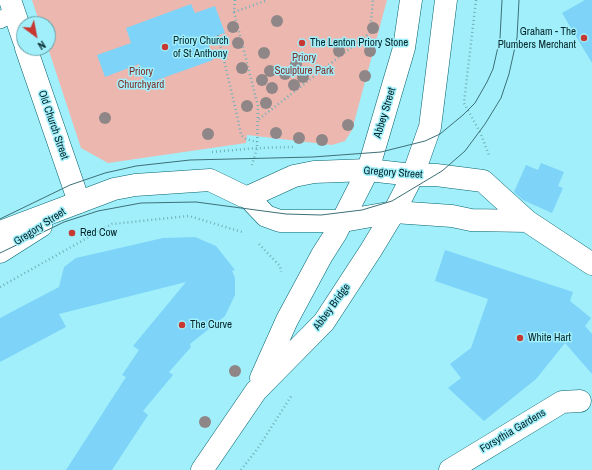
<!DOCTYPE html>
<html>
<head>
<meta charset="utf-8">
<style>
  body { margin:0 }
  #map { position:relative; width:592px; height:470px; overflow:hidden; background:#a1effa; font-family:"Archivo Narrow",sans-serif }
  canvas { display:block }
  .north { position:absolute; left:16px; top:16px; width:40px; height:40px; box-sizing:border-box; background:#a1effa; border:1px solid #629fa7; border-radius:50%; rotate:148deg; font-size:11px; font-weight:700; line-height:16px; text-align:center; color:#04272b }
  .north::after { content:''; display:block; margin:auto; width:14px; height:18px; background:#c63831; clip-path:polygon(50% 0,100% 100%,50% 72%,0 100%) }
</style>
</head>
<body>
<div id="map">
<canvas width="592" height="470"></canvas>
<div class="north">N</div>
</div>
<script>
const c = document.querySelector('canvas').getContext('2d');
c.lineJoin = 'round';
function paint(path, color) { c.fillStyle = color; c.fill(path, 'evenodd'); }
const toPath = rows => new Path2D(rows.map(r => 'M' + r).join(''));
function strokePath(path, color, width, dash) { c.strokeStyle = color; c.lineWidth = width; c.lineCap = dash ? 'butt' : 'round'; c.setLineDash(dash || []); c.stroke(path); }
function drawText(font, color, halo, rows, align = 'center') {
  c.font = font + ' "Archivo Narrow",sans-serif'; c.lineWidth = 3; c.setLineDash([]); c.textBaseline = 'middle'; c.strokeStyle = halo; c.fillStyle = color; for (const [text, x, y, turn = 0] of rows) {
    c.save(); c.translate(x, y); c.rotate((+turn || 0) * Math.PI / 180); c.textAlign = isNaN(turn) ? turn : align; if (halo) c.strokeText(text, 0, 0); c.fillText(text, 0, 0); c.restore();
  }
}
paint(toPath([
  [32,0,387,0,352,130,345,141,332,145,247,135,246,143,108,163,81,148,48,48,48,24,40,24]
]), '#ecb7af');
paint(toPath([
  [585,0,592,0,592,63,562,13],
  [191,4,195,13,215,6,225,33,207,39,213,60,146,84,139,64,105,77,97,55,131,43,126,28],
  [541,163,564,172,558,186,563,188,552,213,523,200,514,192,526,165,538,170],
  [195,237,216,246,235,270,232,271,235,278,235,295,225,316,190,344,191,347,169,372,173,375,143,411,148,415,112,470,66,470,126,377,122,375,139,350,133,346,186,282,59,314,66,327,0,362,0,318,59,287,64,267,76,258,163,238],
  [445,250,573,292,570,301,591,318,585,326,592,334,592,374,565,343,536,379,484,421,448,388,461,378,450,364,471,348,488,299,435,281]
]), '#7dd3f8');
const service = toPath([
  [0,20,14,13]
]);
const minor = toPath([
  [10,0,24,41],
  [26,48,79,202],
  [450,470,562,402,580,401]
]);
const tertiary = toPath([
  [248,197,266,216,280,221,343,221,394,212,452,216,471,220,527,221],
  [0,232,114,189,135,185,210,180,243,196,248,197,294,176,314,172,368,170,413,175,436,175,483,181,527,221,592,264],
  [0,252,41,226]
]);
const primary = toPath([
  [261,378,287,320,322,255,336,233,368,170,404,48,411,0],
  [202,470,256,391,324,322,371,250,394,212,413,175,430,127,446,0]
]);
strokePath(service, '#03646e', 18);
strokePath(minor, '#03646e', 23);
strokePath(tertiary, '#03646e', 23);
strokePath(primary, '#03646e', 23);
strokePath(toPath([
  [235,0,234,12,258,106,257,148,252,165],
  [476,0,464,103,480,132,489,155],
  [234,12,268,0],
  [218,35,237,115,241,135,246,139,257,142],
  [259,119,370,33,373,0],
  [212,152,257,148,293,147],
  [259,244,280,266,281,272],
  [0,287,112,224,189,216,242,232],
  [241,470,258,448,292,395]
]), '#6fb0b9', 2.5, [1, 3]);
strokePath(service, '#fff', 17);
strokePath(minor, '#fff', 22);
strokePath(tertiary, '#fff', 22);
strokePath(primary, '#fff', 22);
strokePath(toPath([
  [0,219,70,185,105,173,136,166,190,160,313,157,381,152,425,141,440,134,463,115,475,103,487,82,493,69,500,38,502,0],
  [0,253,64,222,98,211,141,203,196,202,286,214,321,215,362,210,392,201,442,171,465,151,485,124,501,98,509,74,517,38,519,0]
]), '#3e7077', 1);
c.fillStyle = '#8f8688';
for (const [x, y] of [
  [277,21],
  [233,27],
  [373,28],
  [238,43],
  [339,51],
  [370,51],
  [264,53],
  [296,64],
  [242,68],
  [270,71],
  [285,74],
  [365,76],
  [303,77],
  [262,80],
  [294,85],
  [272,88],
  [266,103],
  [247,106],
  [105,118],
  [348,125],
  [276,133],
  [208,134],
  [299,138],
  [322,140],
  [235,371],
  [205,422]
]) { c.beginPath(); c.arc(x, y, 6, 0, 2 * Math.PI); c.fill(); }
for (const [x, y, r, color] of [
  [584,38,4,"#c63831"],
  [302,43,4,"#c63831"],
  [165,47,4,"#c63831"],
  [72,233,4,"#c63831"],
  [182,325,4,"#c63831"],
  [520,338,4,"#c63831"]
]) { const dot = new Path2D(); dot.arc(x, y, r, 0, 2 * Math.PI); c.fillStyle = color; c.fill(dot); strokePath(dot, '#a1effa', 1.5); }
drawText('11px', '#04272b', '#a1effa', [
  ["Graham - The",576,32,"right"],
  ["Plumbers Merchant",576,45,"right"],
  ["Priory Church",173,41],
  ["of St Anthony",173,54],
  ["The Lenton Priory Stone",310,43],
  ["Red Cow",80,233],
  ["The Curve",190,325],
  ["White Hart",528,338]
], 'left');
drawText('11px', '#81312b', '#a1effa', [
  ["Priory",304,58],
  ["Sculpture Park",304,71],
  ["Priory",141,72],
  ["Churchyard",141,85]
]);
drawText('11px', '#04272b', '#a1effa', [
  ["Abbey Street",385,113,-73],
  ["Old Church Street",53,125,71],
  ["Gregory Street",393,173,4],
  ["Gregory Street",40,227,-33],
  ["Abbey Bridge",332,307,-54],
  ["Forsythia Gardens",513,431,-31]
]);
</script>
</body>
</html>
